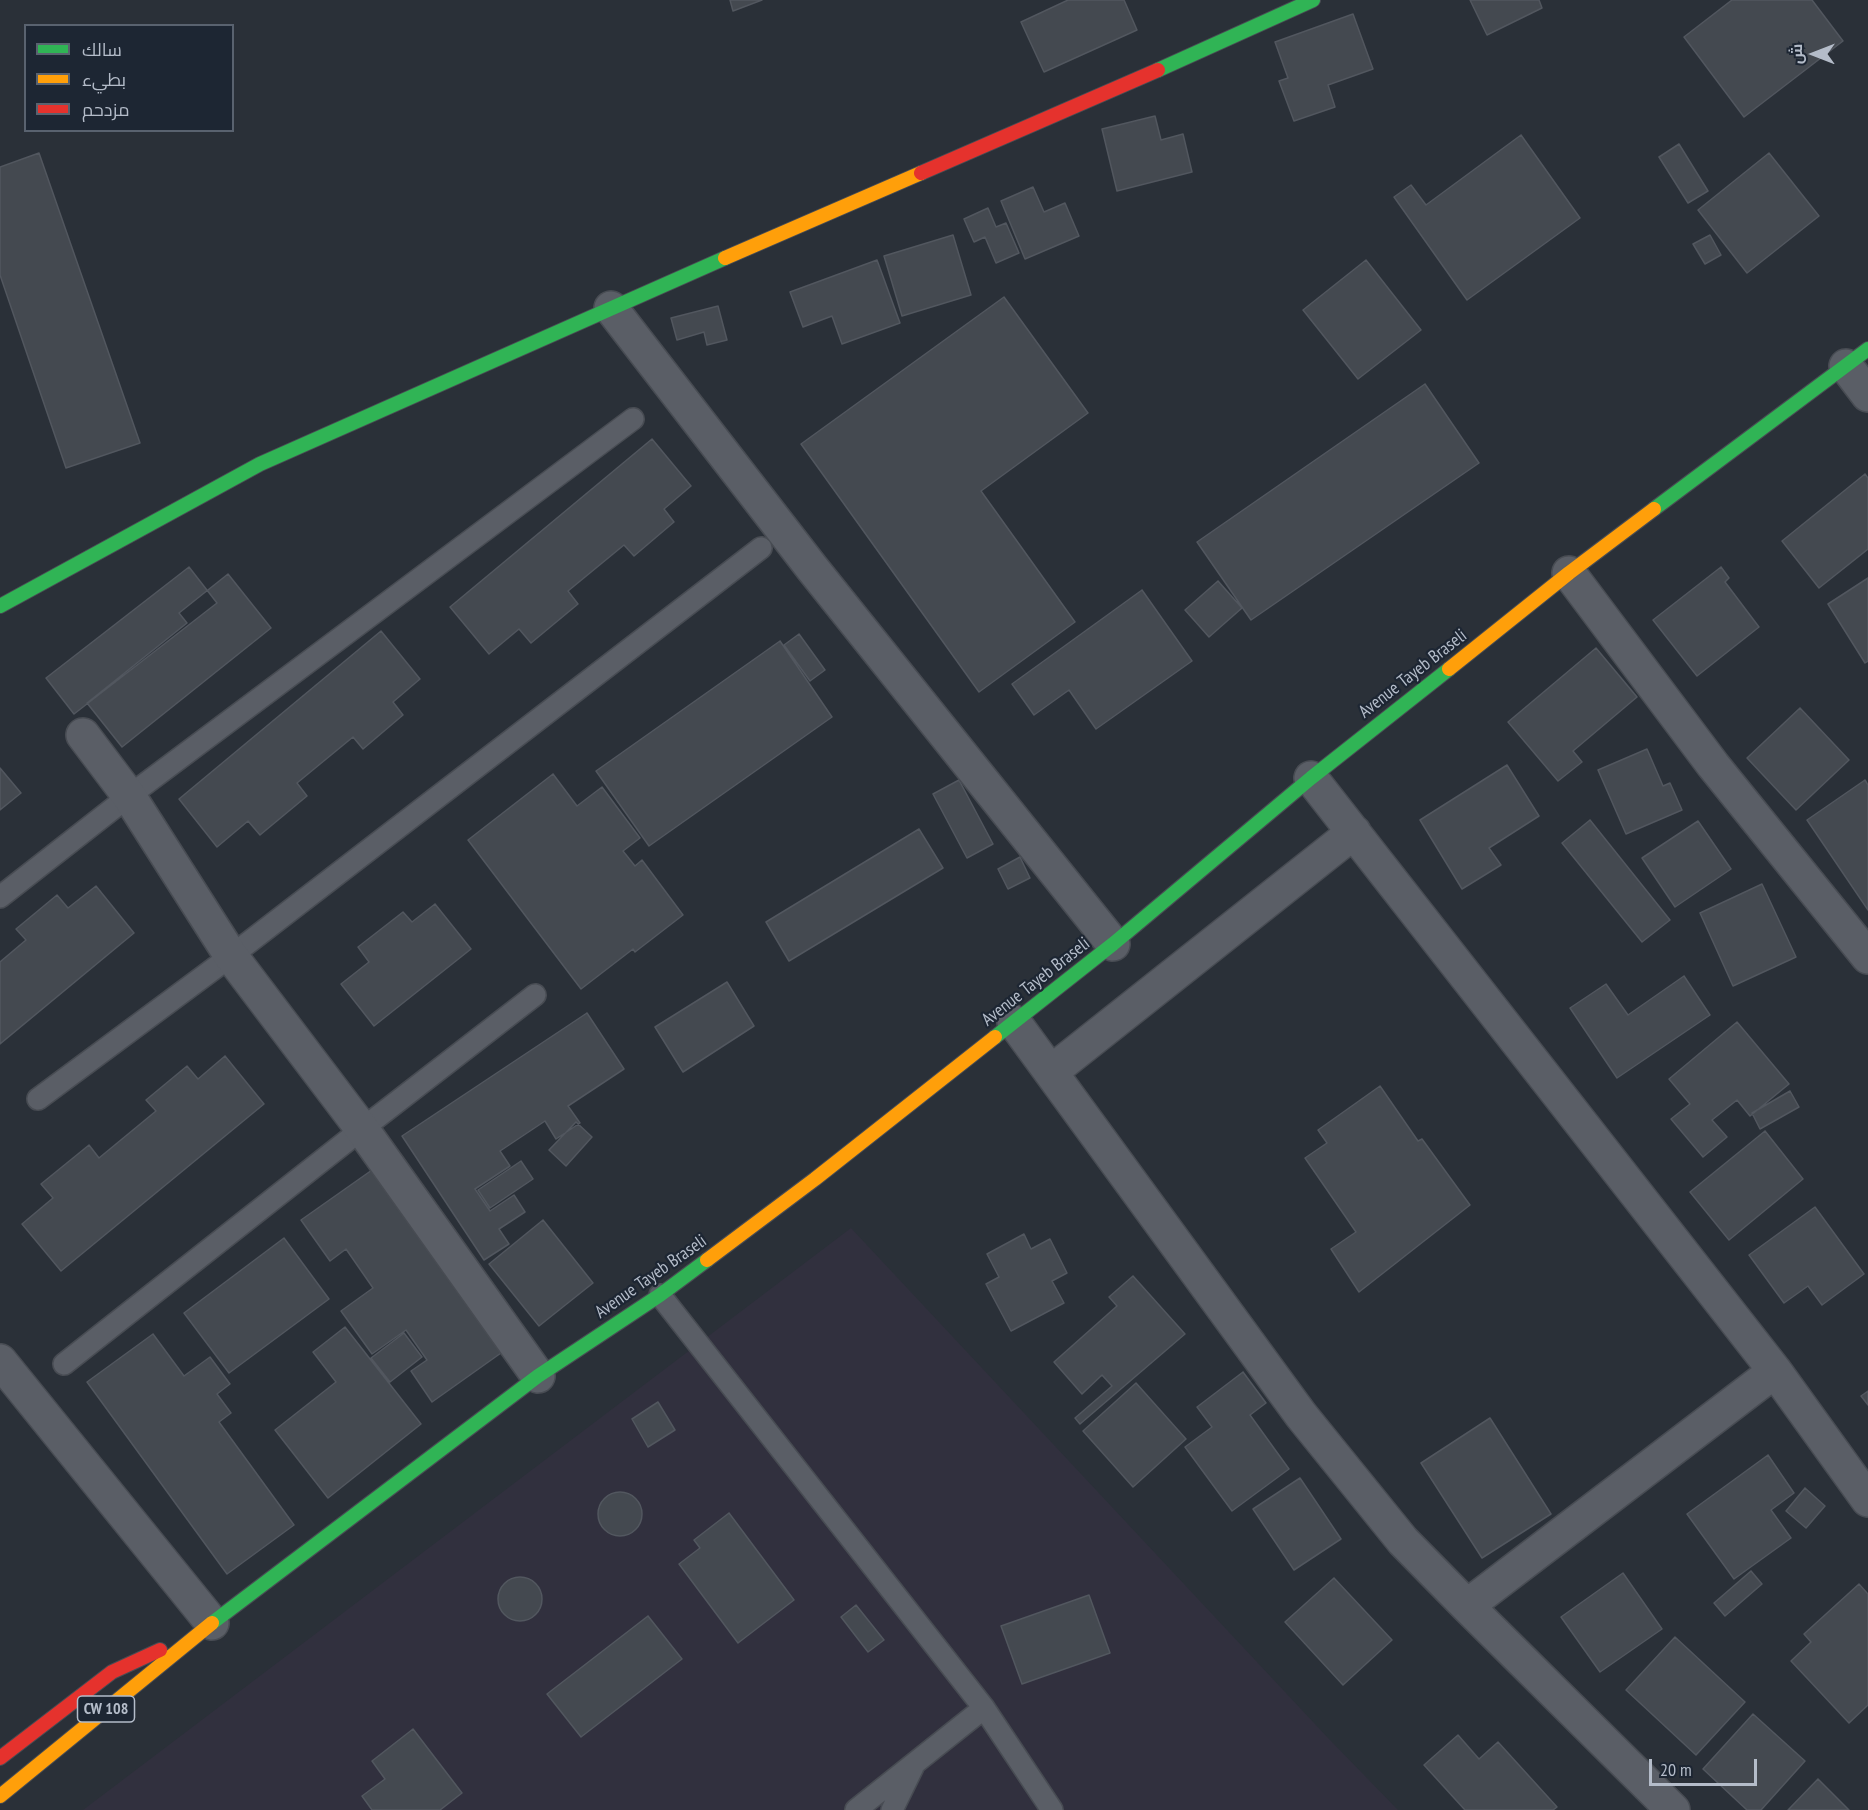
<!DOCTYPE html>
<html>
<head>
<meta charset="utf-8">
<style>
  body { margin:0 }
  #map { position:relative; width:1868px; height:1810px; overflow:hidden; background:#2a3038; font-family:"PT Sans Narrow",Cairo,sans-serif }
  canvas { display:block }
  .legend { position:absolute; left:24px; top:24px; width:210px; height:108px; box-sizing:border-box; background:#1d2633; border:2px solid #59626f; margin:0; padding:8px 10px; list-style:none; font-size:18px; color:#b4bcc9 }
  .legend li { display:flex; align-items:center; gap:12px; height:30px }
  .legend b { width:30px; border:2px solid #59626f }
  .north { position:absolute; left:1784px; top:24px; width:60px; height:60px; -webkit-text-stroke:4px #1d2633; paint-order:stroke; rotate:270deg; font-size:16px; font-weight:700; line-height:24px; text-align:center; color:#b4bcc9 }
  .north::after { content:''; display:block; margin:auto; width:21px; height:27px; background:#b4bcc9; clip-path:polygon(50% 0,100% 100%,50% 72%,0 100%) }
  .scale { position:absolute; left:1649px; top:1759px; width:108px; height:27px; box-sizing:border-box; border:3px solid #b4bcc9; border-top:0; padding-left:8px; font-size:18px; line-height:21px; white-space:nowrap; color:#b4bcc9; -webkit-text-stroke:4px #1d2633; paint-order:stroke }
</style>
</head>
<body>
<div id="map">
<canvas width="1868" height="1810"></canvas>
<ul class="legend">
<li><b style="height:8px;background:#30b455"></b>سالك</li>
<li><b style="height:8px;background:#ff9f0a"></b>بطيء</li>
<li><b style="height:8px;background:#e5322d"></b>مزدحم</li>
</ul>
<div class="north">ش</div>
<div class="scale">20 m</div>
</div>
<script>
const c = document.querySelector('canvas').getContext('2d');
c.lineJoin = 'round';
function paint(path, color) { c.fillStyle = color; c.fill(path, 'evenodd'); }
const toPath = rows => new Path2D(rows.map(r => 'M' + r).join(''));
function strokePath(path, color, width, dash) { c.strokeStyle = color; c.lineWidth = width; c.lineCap = dash ? 'butt' : 'round'; c.setLineDash(dash || []); c.stroke(path); }
function drawText(font, color, halo, rows, align = 'center') {
  c.font = font + ' "PT Sans Narrow",sans-serif'; c.lineWidth = 4.5; c.setLineDash([]); c.textBaseline = 'middle'; c.strokeStyle = halo; c.fillStyle = color; for (const [text, x, y, turn = 0] of rows) {
    c.save(); c.translate(x, y); c.rotate((+turn || 0) * Math.PI / 180); c.textAlign = isNaN(turn) ? turn : align; if (halo) c.strokeText(text, 0, 0); c.fillText(text, 0, 0); c.restore();
  }
}
paint(toPath([
  [851,1228,1329,1739,1398,1810,83,1810]
]), '#31303e');
const building = toPath([
  [730,0,762,0,733,11,730,0],
  [1068,0,1124,0,1137,30,1044,72,1021,22,1068,0],
  [1470,0,1539,0,1542,8,1487,35,1470,0],
  [1732,0,1812,0,1843,41,1744,117,1684,37,1732,0],
  [1353,14,1373,69,1328,85,1335,107,1294,121,1279,81,1288,78,1275,42,1353,14],
  [1155,116,1161,140,1183,134,1192,172,1117,191,1102,129,1155,116],
  [1521,135,1580,218,1467,300,1394,197,1411,185,1426,205,1521,135],
  [1679,144,1708,191,1688,203,1659,157,1679,144],
  [39,153,140,443,66,468,0,275,0,167,39,153],
  [1769,153,1819,216,1747,273,1698,210,1769,153],
  [1033,187,1044,212,1065,203,1079,236,1025,259,1001,201,1033,187],
  [988,208,996,227,1006,223,1019,253,996,263,985,237,974,242,964,219,988,208],
  [953,235,971,295,902,316,884,256,953,235],
  [1710,235,1721,255,1705,264,1693,244,1710,235],
  [877,260,900,323,842,344,832,316,803,327,790,292,877,260],
  [1366,260,1421,330,1358,379,1303,310,1366,260],
  [1004,297,1088,413,981,491,1075,622,979,692,801,444,1004,297],
  [718,306,727,340,707,345,704,332,677,340,671,318,718,306],
  [1425,384,1479,463,1251,620,1197,542,1425,384],
  [652,439,691,486,664,509,674,522,634,556,624,545,568,591,578,604,531,643,519,629,489,654,450,607,652,439],
  [1865,474,1868,478,1868,549,1819,588,1782,541,1865,474],
  [189,567,217,603,74,714,46,678,189,567],
  [1721,567,1729,578,1725,582,1759,627,1697,676,1653,620,1721,567],
  [228,574,271,628,122,747,87,703,187,623,179,613,228,574],
  [1868,578,1868,661,1865,663,1828,604,1868,578],
  [1218,581,1242,608,1209,637,1185,610,1218,581],
  [1142,590,1192,661,1096,729,1069,690,1034,715,1012,684,1142,590],
  [381,631,420,679,393,702,403,715,363,749,353,737,297,783,307,796,260,835,248,821,217,847,179,799,381,631],
  [799,634,825,670,810,681,784,645,799,634],
  [780,641,832,717,649,846,596,771,780,641],
  [1596,648,1637,697,1573,751,1582,762,1558,781,1508,722,1596,648],
  [1800,708,1849,760,1796,810,1747,758,1800,708],
  [1647,749,1663,786,1670,783,1682,810,1626,834,1598,770,1647,749],
  [1507,765,1539,816,1489,848,1501,865,1462,889,1420,820,1507,765],
  [0,768,21,793,0,810,0,768],
  [553,774,577,806,602,787,640,838,623,851,635,866,642,860,683,915,635,952,633,949,581,989,468,840,553,774],
  [959,780,993,844,967,858,933,794,959,780],
  [1865,780,1868,785,1868,910,1807,820,1865,780],
  [1590,820,1670,920,1642,942,1562,843,1590,820],
  [1698,821,1731,869,1675,907,1642,858,1698,821],
  [919,829,943,868,789,961,766,922,919,829],
  [1020,857,1030,878,1008,889,998,869,1020,857],
  [1762,884,1796,957,1733,986,1700,913,1762,884],
  [96,886,134,933,0,1044,0,962,26,940,16,929,57,895,68,908,96,886],
  [435,904,471,949,374,1026,341,984,369,962,358,947,403,912,412,922,435,904],
  [1684,976,1710,1015,1617,1078,1570,1008,1606,984,1628,1015,1684,976],
  [727,982,754,1026,683,1072,655,1027,727,982],
  [587,1013,624,1069,568,1106,580,1123,556,1139,545,1121,500,1151,510,1166,475,1189,490,1211,514,1195,525,1212,499,1229,509,1244,484,1260,402,1136,587,1013],
  [1737,1022,1789,1084,1750,1116,1737,1100,1712,1120,1727,1137,1703,1157,1671,1119,1690,1104,1669,1079,1737,1022],
  [225,1056,264,1104,61,1271,22,1224,53,1198,41,1184,89,1145,99,1158,156,1111,146,1100,187,1066,198,1079,225,1056],
  [1380,1086,1418,1141,1422,1139,1470,1205,1359,1292,1331,1249,1356,1232,1305,1158,1327,1143,1318,1130,1380,1086],
  [1790,1091,1799,1107,1760,1129,1752,1113,1790,1091],
  [576,1122,592,1137,566,1166,549,1150,576,1122],
  [1765,1131,1803,1179,1729,1240,1690,1192,1765,1131],
  [521,1161,533,1179,490,1208,478,1190,521,1161],
  [372,1170,501,1353,432,1402,411,1371,427,1360,406,1330,372,1354,341,1311,373,1288,346,1249,330,1261,301,1220,372,1170],
  [1815,1207,1864,1274,1822,1305,1808,1286,1784,1303,1749,1255,1815,1207],
  [543,1220,593,1283,539,1326,489,1264,543,1220],
  [1024,1234,1031,1249,1050,1239,1067,1273,1052,1281,1064,1303,1011,1331,986,1284,999,1277,987,1254,1024,1234],
  [284,1238,329,1299,229,1373,184,1313,284,1238],
  [1133,1276,1185,1334,1080,1424,1075,1418,1112,1386,1102,1375,1082,1394,1054,1362,1117,1306,1109,1297,1133,1276],
  [345,1327,421,1424,328,1498,275,1430,336,1382,313,1352,345,1327],
  [404,1333,422,1357,390,1382,371,1358,404,1333],
  [153,1334,184,1376,210,1357,230,1384,217,1394,231,1413,219,1422,294,1525,227,1574,87,1382,153,1334],
  [1243,1372,1266,1403,1250,1415,1289,1469,1232,1511,1185,1447,1212,1427,1197,1407,1243,1372],
  [1136,1383,1186,1439,1133,1487,1083,1431,1136,1383],
  [1868,1391,1868,1405,1861,1396,1868,1391],
  [658,1402,675,1430,648,1447,632,1419,658,1402],
  [1490,1418,1551,1514,1482,1558,1421,1463,1490,1418],
  [1768,1455,1794,1493,1771,1510,1791,1538,1734,1579,1687,1514,1768,1455],
  [1300,1478,1341,1539,1294,1570,1253,1509,1300,1478],
  [1805,1488,1825,1506,1806,1528,1786,1511,1805,1488],
  '598 1514a22 22 0 1 1 44 0a22 22 0 1 1-44 0Z',
  [729,1513,794,1600,738,1643,679,1564,700,1548,694,1540,729,1513],
  [1751,1571,1762,1584,1725,1616,1714,1603,1751,1571],
  [1623,1573,1662,1629,1600,1672,1561,1617,1623,1573],
  '498 1599a22 22 0 1 1 44 0a22 22 0 1 1-44 0Z',
  [1334,1578,1392,1640,1343,1685,1285,1622,1334,1578],
  [1859,1584,1868,1594,1868,1705,1849,1723,1791,1661,1811,1642,1804,1634,1859,1584],
  [1089,1595,1110,1653,1022,1684,1001,1626,1089,1595],
  [856,1605,884,1640,868,1652,841,1617,856,1605],
  [648,1616,682,1659,581,1737,547,1694,648,1616],
  [1675,1637,1745,1702,1696,1755,1626,1690,1675,1637],
  [1753,1714,1805,1761,1761,1810,1747,1810,1703,1769,1753,1714],
  [413,1729,462,1793,440,1810,372,1810,362,1796,385,1779,372,1761,413,1729],
  [1458,1735,1479,1759,1498,1742,1557,1807,1553,1810,1465,1810,1424,1765,1458,1735],
  [1818,1779,1849,1810,1788,1810,1818,1779]
]);
paint(building, '#444950');
strokePath(building, '#52575f', 1.5);
const lane = toPath([
  [0,897,129,796,633,419],
  [38,1099,231,956,761,548],
  [660,1295,984,1708,1052,1810],
  [64,1364,362,1129,535,995],
  [856,1810,984,1708],
  [892,1810,913,1767]
]);
const street = toPath([
  [611,308,812,568,1113,944],
  [1846,366,1868,395],
  [1569,573,1713,765,1868,957],
  [83,735,129,796,231,956,362,1129,538,1376],
  [1311,778,1775,1371,1868,1500],
  [1014,1022,1301,1415,1403,1541,1467,1606,1673,1810],
  [1051,1072,1354,832],
  [0,1361,212,1623],
  [1467,1606,1775,1371]
]);
const fast = toPath([
  [1158,70,1313,0],
  [1654,509,1868,349],
  [0,606,260,464,725,258],
  [995,1037,1113,944,1311,778,1449,669],
  [212,1623,538,1376,660,1295,707,1260]
]);
const slow = toPath([
  [725,258,921,173],
  [1449,669,1569,573,1654,509],
  [707,1260,815,1179,995,1037],
  [0,1796,212,1623]
]);
const jam = toPath([
  [921,173,1158,70],
  [0,1758,112,1672,160,1650]
]);
strokePath(lane, '#484c53', 24);
strokePath(street, '#484c53', 36);
strokePath(fast, '#484c53', 16);
strokePath(slow, '#484c53', 16);
strokePath(jam, '#484c53', 16);
strokePath(lane, '#5a5e66', 21);
strokePath(street, '#5a5e66', 33);
strokePath(fast, '#30b455', 14);
strokePath(slow, '#ff9f0a', 14);
strokePath(jam, '#e5322d', 14);
for (const [x, y, w] of [
  [106,1709,57]
]) { const box = new Path2D(); box.roundRect(x - w / 2, y - 13, w, 26, 4.5); c.fillStyle = '#1d2633'; c.fill(box); strokePath(box, '#b4bcc9', 1.5); }
drawText('bold 16px', '#b4bcc9', null, [
  ["CW 108",106,1709]
]);
drawText('18px', '#b4bcc9', '#1d2633', [
  ["Avenue Tayeb Braseli",1413,674,-38],
  ["Avenue Tayeb Braseli",1036,982,-38],
  ["Avenue Tayeb Braseli",651,1277,-35]
]);
</script>
</body>
</html>
